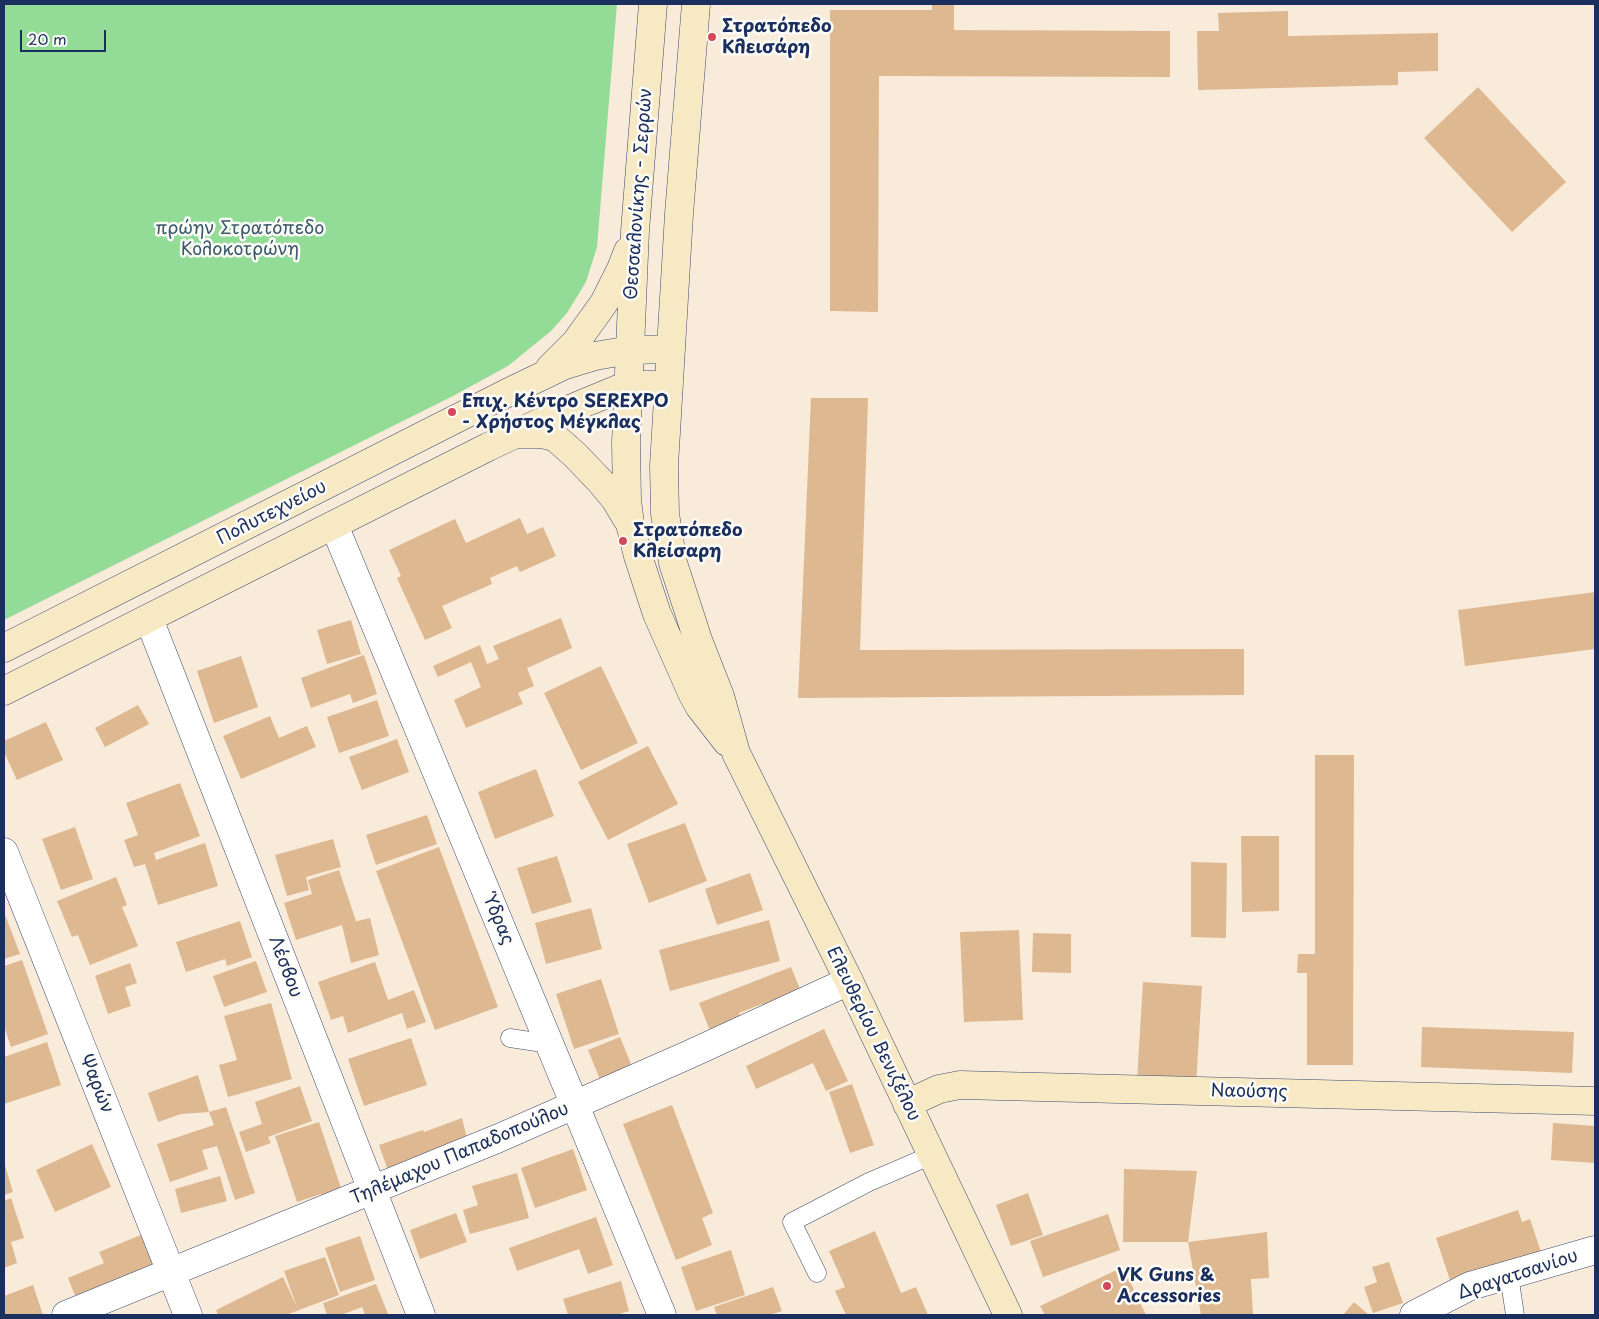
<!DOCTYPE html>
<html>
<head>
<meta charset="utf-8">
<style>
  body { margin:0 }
  #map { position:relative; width:1599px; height:1319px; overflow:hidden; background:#f9ebda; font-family:"Playpen Sans",sans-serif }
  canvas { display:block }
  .frame { position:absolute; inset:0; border:5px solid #1b2f5e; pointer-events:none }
  .scale { position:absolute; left:20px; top:30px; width:86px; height:22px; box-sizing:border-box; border:2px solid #1b2f5e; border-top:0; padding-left:6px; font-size:15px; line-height:18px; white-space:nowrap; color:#1b2f5e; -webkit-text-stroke:4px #fdfcf7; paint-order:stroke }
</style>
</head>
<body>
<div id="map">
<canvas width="1599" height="1319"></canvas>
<div class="frame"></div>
<div class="scale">20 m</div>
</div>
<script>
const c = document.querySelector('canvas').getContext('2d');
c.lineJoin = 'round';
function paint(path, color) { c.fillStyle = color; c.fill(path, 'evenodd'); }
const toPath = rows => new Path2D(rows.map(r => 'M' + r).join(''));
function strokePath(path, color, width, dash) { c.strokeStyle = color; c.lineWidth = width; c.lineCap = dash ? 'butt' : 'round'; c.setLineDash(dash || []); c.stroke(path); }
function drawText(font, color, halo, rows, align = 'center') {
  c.font = font + ' "Playpen Sans",sans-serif'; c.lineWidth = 5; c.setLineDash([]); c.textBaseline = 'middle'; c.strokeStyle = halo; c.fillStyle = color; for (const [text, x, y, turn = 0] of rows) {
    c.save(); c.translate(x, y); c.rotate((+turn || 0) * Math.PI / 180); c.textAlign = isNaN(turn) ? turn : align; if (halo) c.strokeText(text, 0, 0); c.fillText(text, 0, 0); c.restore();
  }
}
paint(toPath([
  [4,4,617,4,597,247,586,282,567,313,551,331,508,366,453,396,4,620]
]), '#93dc97');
paint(toPath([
  [932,4,954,4,954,30,1170,31,1170,77,879,76,878,312,830,311,830,10,932,10],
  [1288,11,1288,36,1438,33,1438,71,1398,72,1398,85,1198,90,1197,31,1219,31,1218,13],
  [1478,87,1566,182,1512,232,1424,138],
  [811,398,868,398,860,650,1244,649,1244,695,798,698],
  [520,518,527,534,543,527,556,556,520,572,517,566,490,578,492,584,442,606,452,628,425,640,397,578,401,576,389,550,455,519,466,543],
  [1595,592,1595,649,1465,666,1458,610],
  [561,618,572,648,527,668,534,686,518,693,523,704,466,728,454,700,481,687,471,662,438,677,433,666,480,645,487,664,499,659,493,646],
  [351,620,361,654,327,664,317,630],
  [364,655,377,694,353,703,350,694,311,708,301,678],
  [241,656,258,707,214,723,197,671],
  [601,666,638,743,581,770,544,693],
  [377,700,389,736,339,753,327,717],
  [138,705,149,724,105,747,95,728],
  [270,716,279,738,307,726,316,747,241,779,223,736],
  [46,722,63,760,17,780,4,752,4,741],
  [397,739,409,772,362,790,349,757],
  [648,746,678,804,608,840,578,782],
  [1315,755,1354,755,1353,1065,1307,1065,1307,973,1297,973,1298,954,1315,954],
  [536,769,554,816,495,839,478,792],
  [180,783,200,836,154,853,156,860,205,843,218,886,158,905,145,864,134,867,124,840,138,835,126,803],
  [427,815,437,844,376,865,366,835],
  [685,823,707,881,649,903,627,844],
  [75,827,93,879,61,890,42,839],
  [1241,836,1279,836,1279,911,1242,912],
  [333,839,341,867,306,877,309,890,287,896,275,855],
  [439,847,498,1007,435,1030,376,871],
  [557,856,572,902,532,914,517,868],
  [1191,862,1227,863,1226,938,1191,937],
  [339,870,356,921,349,923,370,918,379,955,351,963,342,925,296,940,284,903,312,894,308,880],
  [750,873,763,910,717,925,705,889],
  [116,877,127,905,122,907,138,946,90,965,78,935,72,937,57,901],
  [591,908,602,949,546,964,535,923],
  [4,912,20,954,4,959],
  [769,920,780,961,670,991,659,950],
  [240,921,252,957,227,966,225,959,186,972,176,942],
  [1019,930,1023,1020,964,1022,960,932],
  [1033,933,1071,934,1071,973,1032,972],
  [22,960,48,1034,11,1047,4,1026,4,966],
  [256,961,267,992,224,1007,213,976],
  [375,962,388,1000,414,990,426,1022,407,1029,402,1013,348,1033,343,1016,331,1020,318,982],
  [130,963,137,983,125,987,131,1006,108,1014,95,976],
  [791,967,805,1001,769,1018,762,1004,739,1013,744,1030,714,1041,699,1003],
  [601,979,619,1034,574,1049,556,994],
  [1143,982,1202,986,1196,1085,1137,1081],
  [271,1003,292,1079,228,1097,219,1065,237,1060,224,1016],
  [1422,1027,1574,1032,1572,1073,1421,1067],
  [824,1029,848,1081,826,1091,813,1063,756,1089,746,1066],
  [620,1037,633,1069,601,1082,588,1050],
  [411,1038,427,1085,364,1106,348,1059],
  [47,1042,61,1085,4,1104,4,1057],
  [198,1075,209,1112,181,1114,158,1122,148,1093],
  [852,1084,874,1145,850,1153,829,1092],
  [300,1086,312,1121,268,1137,271,1143,246,1152,239,1132,262,1124,255,1102],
  [672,1105,713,1213,702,1218,712,1245,676,1260,623,1124],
  [226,1107,255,1193,235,1200,217,1146,202,1150,208,1169,170,1182,157,1144,214,1125,209,1112],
  [462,1118,470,1150,392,1182,379,1145,423,1130,424,1132],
  [319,1122,345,1200,325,1207,321,1194,297,1202,275,1136],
  [1553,1123,1595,1126,1595,1163,1551,1160],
  [92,1144,111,1187,55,1212,36,1170],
  [573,1149,587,1190,535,1208,521,1168],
  [4,1162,13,1192,4,1195],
  [1124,1169,1197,1171,1188,1242,1123,1242],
  [517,1173,529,1218,470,1234,463,1210,478,1205,472,1186],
  [220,1176,227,1201,181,1213,175,1189],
  [1028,1193,1043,1235,1011,1246,996,1205],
  [11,1198,24,1238,11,1242,17,1263,4,1268,4,1201],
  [1518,1210,1522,1222,1530,1219,1543,1258,1453,1289,1436,1238],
  [456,1213,467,1242,420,1259,410,1230],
  [1108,1214,1120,1250,1043,1277,1030,1241],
  [596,1217,613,1265,588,1274,579,1249,517,1271,509,1248],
  [875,1231,901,1293,916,1287,928,1315,846,1315,835,1291,845,1287,829,1251],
  [1267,1232,1269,1278,1251,1279,1253,1314,1201,1315,1188,1242],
  [141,1235,158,1276,80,1308,68,1278,104,1263,99,1252],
  [360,1236,375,1280,340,1292,325,1248],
  [731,1250,745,1295,696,1311,681,1267],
  [325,1257,339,1295,286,1315,218,1315,216,1310,283,1277,297,1307,284,1271],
  [1389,1262,1403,1303,1373,1313,1364,1287,1377,1282,1372,1267],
  [1123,1267,1146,1315,1045,1315,1040,1306],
  [621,1281,629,1311,616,1315,568,1315,563,1299],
  [376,1284,388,1314,365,1315,362,1307,341,1315,327,1315,323,1303],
  [33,1285,43,1315,4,1315,4,1296],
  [773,1287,782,1311,769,1315,717,1315,714,1307],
  [1354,1302,1369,1315,1343,1315]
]), '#deb891');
const lane = toPath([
  [510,1038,550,1044],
  [817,1273,792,1222,869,1182,932,1155],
  [1509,1275,1515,1315]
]);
const street = toPath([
  [334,525,662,1315],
  [149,619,421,1315],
  [4,852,188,1315],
  [66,1315,499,1138,688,1055,849,981],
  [1414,1315,1470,1286,1595,1250]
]);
const secondary = toPath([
  [653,4,635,231,626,443,627,500,630,524,638,556,657,614,692,693,699,706,727,742],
  [696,4,679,214,664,466,665,514,673,563,698,640,720,696,736,753,849,981,1008,1315],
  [550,368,576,342,604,303,621,269,628,251],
  [517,434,540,434,551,436,557,439,575,455,600,481,615,499,627,519],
  [4,648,509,392,565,365,595,356,630,350,671,349],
  [4,691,488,447,558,414,628,385,668,385],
  [907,1104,939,1089,960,1085,1595,1101]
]);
strokePath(lane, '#3c4b71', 19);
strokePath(street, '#3c4b71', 29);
strokePath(secondary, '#3c4b71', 29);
strokePath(lane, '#fff', 18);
strokePath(street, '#fff', 28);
strokePath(secondary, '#f6e9c3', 28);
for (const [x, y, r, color] of [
  [712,37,5,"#d1495b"],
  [452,412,5,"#d1495b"],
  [623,541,5,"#d1495b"],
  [1107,1286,5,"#d1495b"]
]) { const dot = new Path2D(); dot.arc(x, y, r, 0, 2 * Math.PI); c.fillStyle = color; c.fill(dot); strokePath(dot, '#fdfcf7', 2); }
drawText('bold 18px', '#1b2f5e', '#fdfcf7', [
  ["Στρατόπεδο",722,27],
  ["Κλεισάρη",722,48],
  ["Επιχ. Κέντρο SEREXPO",462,402],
  ["- Χρήστος Μέγκλας",462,423],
  ["Στρατόπεδο",633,531],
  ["Κλείσαρη",633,552],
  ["VK Guns &",1117,1276],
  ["Accessories",1117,1297]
], 'left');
drawText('18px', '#1b2f5e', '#fdfcf7', [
  ["Θεσσαλονίκης - Σερρών",639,194,-86],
  ["Πολυτεχνείου",272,513,-27],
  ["Ύδρας",498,920,67],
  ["Λέσβου",285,967,69],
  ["Ελευθερίου Βενιζέλου",873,1034,64],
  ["Ψαρών",96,1084,68],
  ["Ναούσης",1249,1092,1],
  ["Τηλέμαχου Παπαδοπούλου",460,1154,-23],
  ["Δραγατσανίου",1518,1275,-18]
]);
drawText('18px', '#395a6c', '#fdfcf7', [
  ["πρώην Στρατόπεδο",240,229],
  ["Κολοκοτρώνη",240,250]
]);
</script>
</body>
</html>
